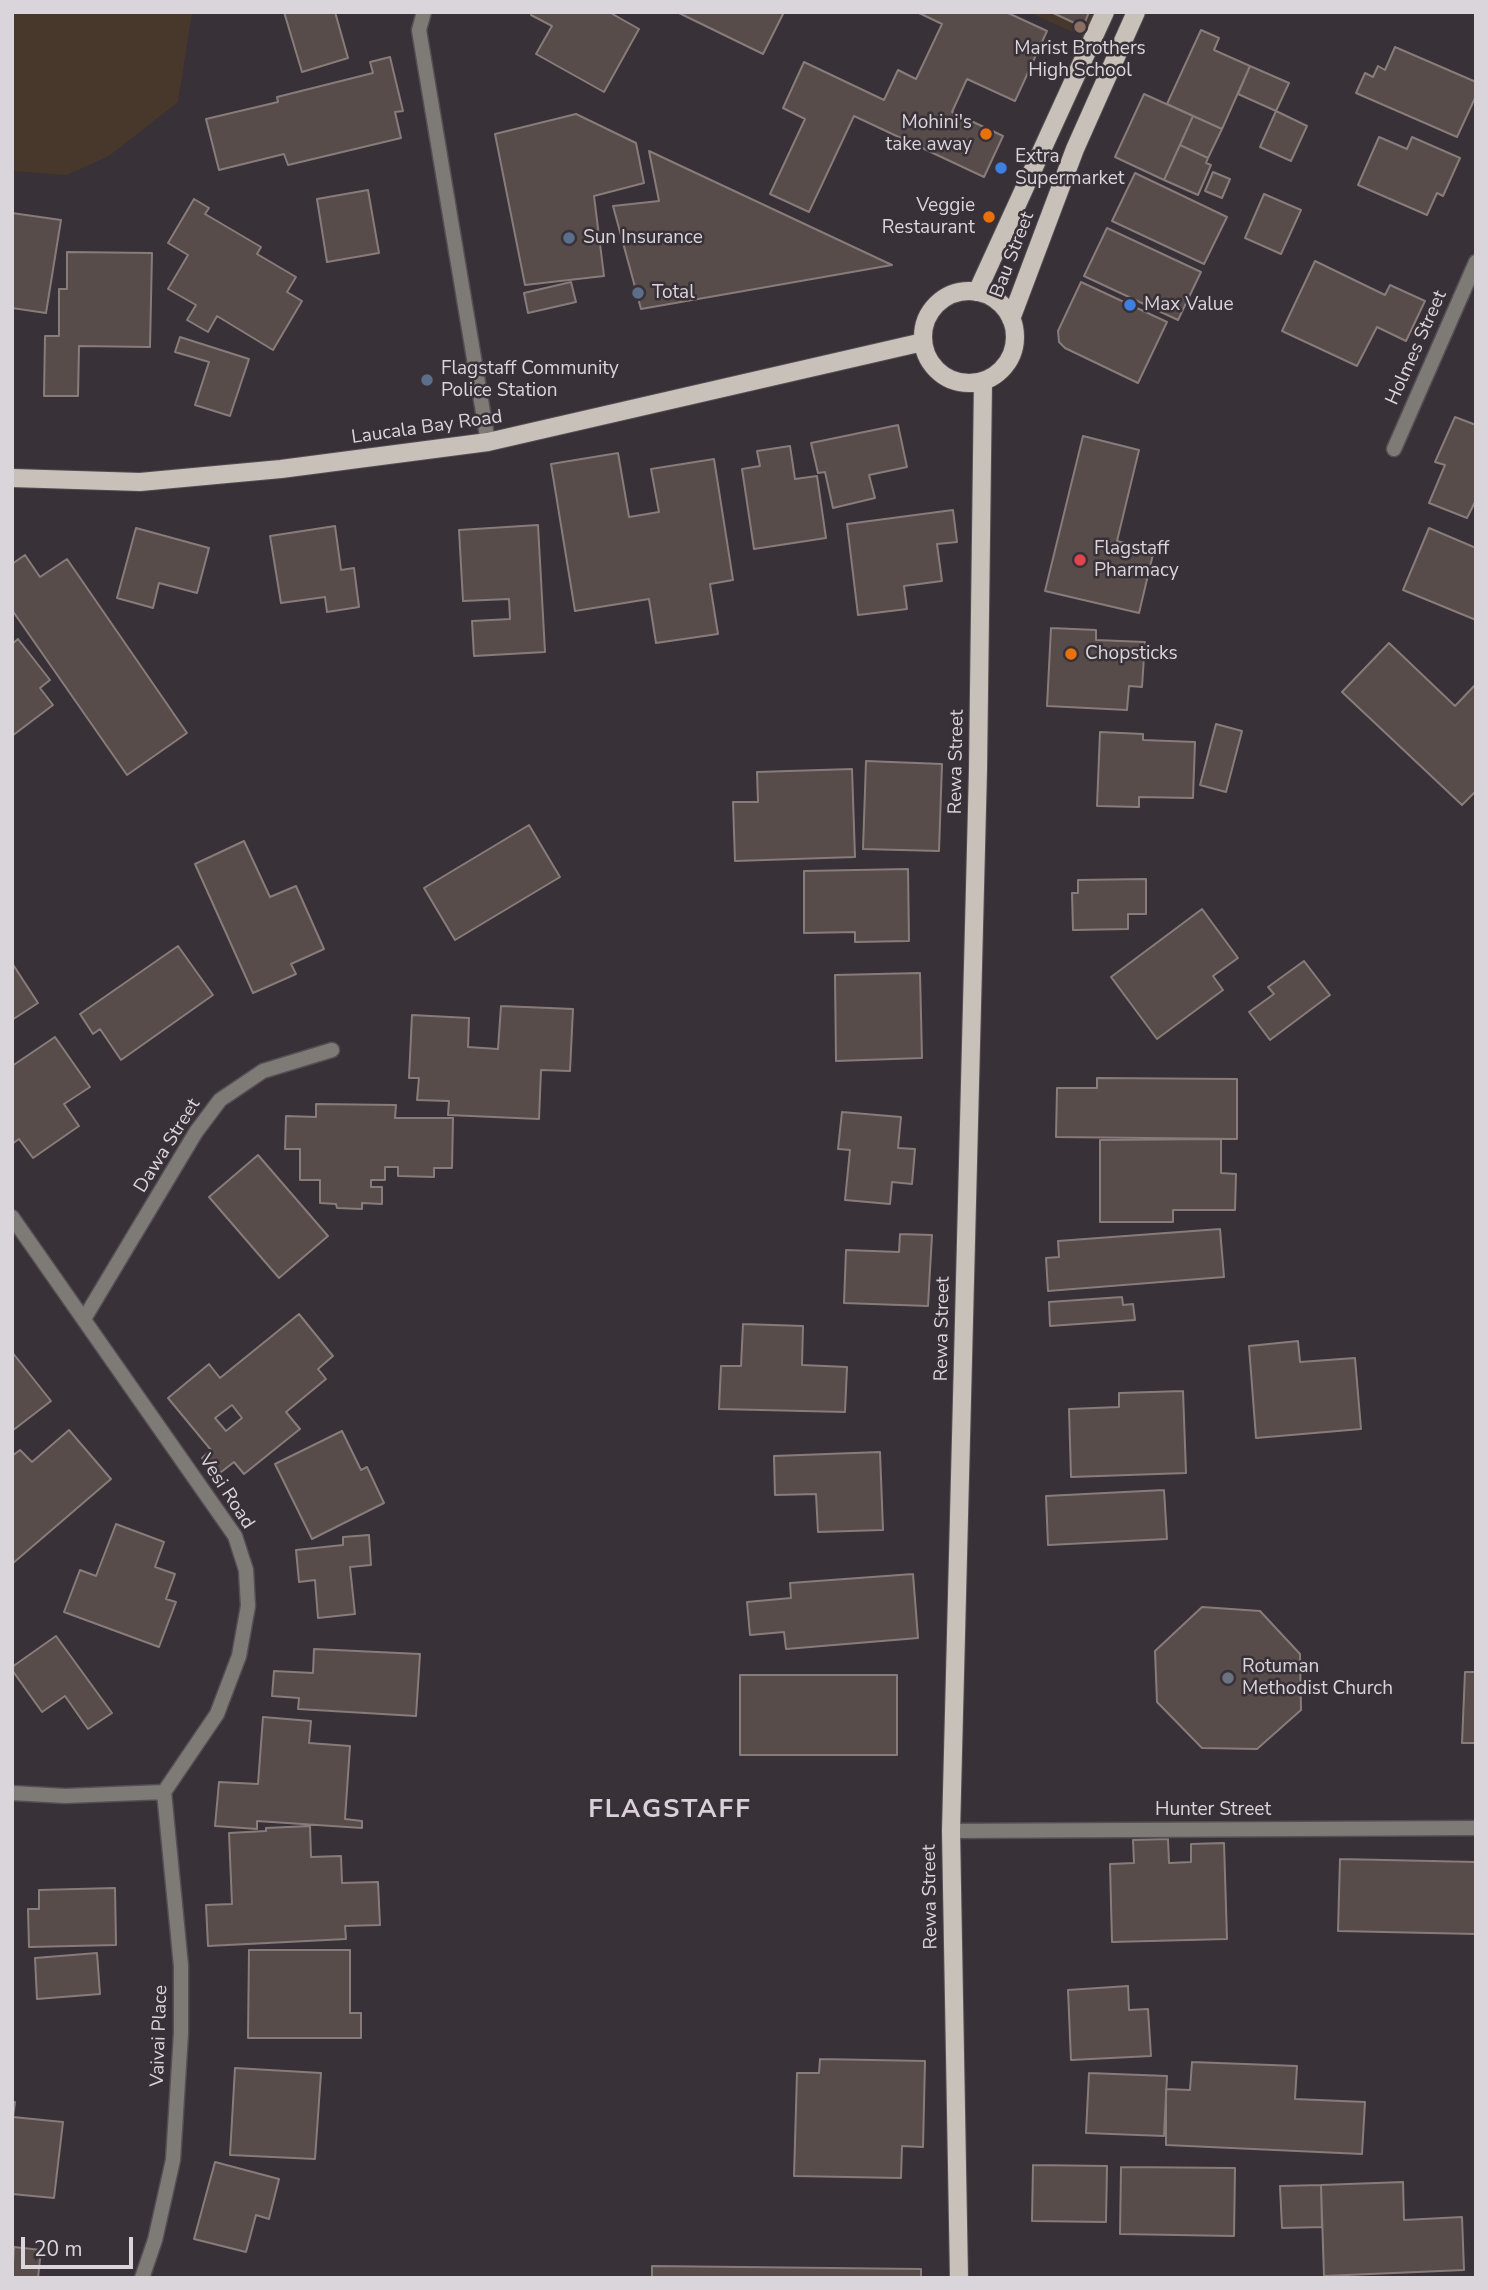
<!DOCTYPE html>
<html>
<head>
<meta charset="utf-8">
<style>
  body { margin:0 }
  #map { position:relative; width:1488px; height:2290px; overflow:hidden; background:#383138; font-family:"Nunito Sans",sans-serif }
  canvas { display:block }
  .frame { position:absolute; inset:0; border:14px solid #dad5da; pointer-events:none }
  .scale { position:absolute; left:21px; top:2237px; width:112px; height:32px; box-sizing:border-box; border:4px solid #dad5da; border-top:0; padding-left:9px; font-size:21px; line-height:24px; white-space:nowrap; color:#dad5da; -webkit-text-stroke:5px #383138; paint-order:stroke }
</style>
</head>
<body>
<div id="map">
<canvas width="1488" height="2290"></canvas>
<div class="frame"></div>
<div class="scale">20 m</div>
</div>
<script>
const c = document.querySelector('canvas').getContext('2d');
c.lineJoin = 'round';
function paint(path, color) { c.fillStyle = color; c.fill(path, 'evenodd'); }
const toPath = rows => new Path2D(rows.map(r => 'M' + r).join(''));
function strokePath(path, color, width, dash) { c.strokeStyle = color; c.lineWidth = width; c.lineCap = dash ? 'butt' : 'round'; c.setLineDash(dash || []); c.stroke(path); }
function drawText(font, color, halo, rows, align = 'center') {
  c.font = font + ' "Nunito Sans",sans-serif'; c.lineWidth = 5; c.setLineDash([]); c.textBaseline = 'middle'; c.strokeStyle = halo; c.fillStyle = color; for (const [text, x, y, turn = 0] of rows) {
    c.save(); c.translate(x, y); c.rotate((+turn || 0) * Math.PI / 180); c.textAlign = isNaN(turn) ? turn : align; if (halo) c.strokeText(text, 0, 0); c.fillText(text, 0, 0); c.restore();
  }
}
paint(toPath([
  [12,12,192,12,178,102,109,156,67,175,12,171],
  [1028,12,1106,12,1093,41]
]), '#48382c');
const building = toPath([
  [284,12,335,12,348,58,302,72,284,12],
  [533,12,609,12,639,29,604,92,536,54,552,26,531,15,533,12],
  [677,12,784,12,763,54,677,12],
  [917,12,1006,12,1047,31,1015,101,967,79,952,112,1003,136,984,177,854,116,809,212,770,194,805,119,783,108,804,62,884,100,898,70,916,79,942,24,917,12],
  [1051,12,1089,12,1083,27,1051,12],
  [1201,30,1219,38,1214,50,1250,66,1222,129,1167,104,1201,30],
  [1395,47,1476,82,1476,96,1457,137,1356,93,1365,73,1373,77,1378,66,1385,70,1395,47],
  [390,57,403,111,395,112,401,138,288,165,284,154,219,170,206,119,278,102,277,97,373,73,370,62,390,57],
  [1250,66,1289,83,1276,111,1238,94,1250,66],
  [1144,94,1193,116,1164,180,1115,157,1144,94],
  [1276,111,1307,126,1291,161,1260,147,1276,111],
  [576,114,636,143,644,183,594,196,604,276,525,285,495,134,576,114],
  [1193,116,1222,129,1208,158,1180,145,1193,116],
  [1379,137,1407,149,1412,137,1460,158,1443,196,1437,193,1427,215,1358,185,1379,137],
  [1180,145,1208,158,1206,163,1211,165,1198,195,1164,180,1180,145],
  [649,151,892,265,641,309,613,206,659,201,649,151],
  [1213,172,1230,179,1222,198,1205,191,1213,172],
  [1135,173,1227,217,1204,264,1112,221,1135,173],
  [368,190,379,253,327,262,317,199,368,190],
  [1264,194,1301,210,1281,254,1245,238,1264,194],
  [194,199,209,208,205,214,261,247,257,254,296,277,287,292,302,301,273,350,217,316,208,332,187,320,196,305,168,289,188,255,168,243,194,199],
  [12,213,61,220,46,313,12,308,12,213],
  [1107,228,1201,272,1178,320,1084,276,1107,228],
  [67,252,152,253,150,347,79,346,78,396,44,396,45,336,59,336,59,289,67,289,67,252],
  [1315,261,1385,295,1390,285,1425,301,1406,341,1377,327,1357,366,1282,331,1315,261],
  [571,282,576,302,528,313,524,293,571,282],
  [1081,282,1167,322,1138,383,1065,348,1059,342,1058,331,1081,282],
  [180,337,249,359,230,416,195,405,209,362,175,352,180,337],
  [1455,417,1476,425,1476,500,1467,518,1429,503,1445,465,1435,462,1455,417],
  [898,425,907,467,869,475,875,498,833,508,825,472,818,473,811,443,898,425],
  [1083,436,1139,450,1117,541,1154,550,1139,613,1045,591,1083,436],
  [790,446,795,479,817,476,826,538,754,549,742,469,760,466,757,451,790,446],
  [618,453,629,517,659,512,651,469,714,459,733,580,710,584,718,634,656,643,649,599,575,611,551,464,618,453],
  [953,510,957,542,937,544,942,581,904,586,907,609,858,615,847,524,953,510],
  [538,525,545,652,474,656,472,621,510,619,509,599,463,601,459,530,538,525],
  [335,526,341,570,354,568,359,607,327,612,325,597,281,603,270,536,335,526],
  [136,528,209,548,197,593,159,583,153,608,117,598,136,528],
  [1429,528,1476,548,1476,620,1403,590,1429,528],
  [25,555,40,577,67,559,187,733,127,775,12,610,12,564,25,555],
  [1051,628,1096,630,1096,640,1145,642,1142,687,1129,686,1127,710,1047,706,1051,628],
  [18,639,50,680,40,688,53,705,12,736,12,644,18,639],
  [1389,643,1455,706,1476,684,1476,791,1462,805,1342,692,1389,643],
  [1216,724,1242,731,1226,792,1200,785,1216,724],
  [1100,732,1143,734,1143,740,1195,742,1193,798,1139,797,1139,807,1097,806,1100,732],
  [866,761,942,764,939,851,863,849,866,761],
  [852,769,855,857,735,861,733,802,758,802,757,772,852,769],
  [529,825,560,877,455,940,424,888,529,825],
  [244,841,270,897,296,886,324,949,291,964,296,974,253,993,195,864,244,841],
  [908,869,909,941,855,942,855,932,804,933,804,871,908,869],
  [1146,879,1146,914,1128,914,1128,929,1073,930,1072,893,1078,893,1078,880,1146,879],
  [1202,909,1238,958,1213,976,1223,990,1157,1039,1111,977,1202,909],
  [178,946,213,995,121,1060,100,1029,93,1034,80,1014,178,946],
  [1304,961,1330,995,1270,1040,1249,1012,1274,994,1268,987,1304,961],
  [12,963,38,1003,12,1020,12,963],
  [920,973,922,1058,836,1061,835,975,920,973],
  [501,1006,573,1009,570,1071,541,1070,539,1119,448,1115,449,1101,417,1100,419,1078,409,1078,412,1015,469,1018,468,1047,498,1049,501,1006],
  [55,1037,90,1087,64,1104,79,1126,33,1158,19,1139,12,1144,12,1066,55,1037],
  [1097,1078,1237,1079,1237,1139,1056,1137,1057,1088,1097,1088,1097,1078],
  [316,1104,396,1105,395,1118,453,1118,452,1168,434,1168,434,1177,398,1176,398,1167,385,1167,385,1180,371,1180,371,1187,382,1187,382,1204,362,1203,362,1209,337,1208,336,1204,320,1203,320,1180,300,1180,300,1149,285,1149,286,1116,316,1117,316,1104],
  [842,1112,901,1117,898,1148,915,1149,912,1184,892,1182,890,1204,845,1200,850,1150,838,1149,842,1112],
  [1221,1139,1221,1173,1236,1174,1235,1210,1173,1210,1173,1222,1100,1222,1100,1140,1221,1139],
  [258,1155,328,1236,279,1278,209,1197,258,1155],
  [1220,1229,1224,1277,1048,1291,1046,1258,1059,1257,1058,1241,1220,1229],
  [900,1234,932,1235,928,1306,844,1303,846,1250,899,1252,900,1234],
  [1122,1297,1123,1305,1133,1304,1135,1320,1050,1326,1049,1302,1122,1297],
  [299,1314,333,1356,318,1369,326,1379,286,1412,300,1429,244,1474,234,1462,216,1476,202,1458,211,1450,168,1398,209,1364,220,1378,299,1314],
  [232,1405,242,1418,226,1431,215,1418,232,1405],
  [743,1324,803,1326,802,1365,847,1367,845,1412,719,1409,721,1366,741,1366,743,1324],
  [1298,1341,1300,1362,1355,1358,1361,1429,1256,1438,1249,1346,1298,1341],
  [12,1352,51,1401,12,1431,12,1352],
  [1183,1391,1186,1473,1071,1477,1069,1409,1119,1407,1119,1393,1183,1391],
  [69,1430,111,1479,12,1564,12,1456,20,1450,32,1462,69,1430],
  [342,1431,361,1470,367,1467,384,1503,312,1539,275,1464,342,1431],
  [880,1452,883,1530,818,1532,816,1494,775,1495,774,1456,880,1452],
  [1164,1490,1167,1539,1048,1545,1046,1496,1164,1490],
  [116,1524,164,1542,155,1567,175,1574,166,1599,176,1602,159,1647,64,1612,80,1570,96,1576,116,1524],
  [369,1535,371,1565,350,1567,355,1614,318,1618,315,1580,299,1582,296,1550,343,1545,343,1537,369,1535],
  [913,1574,918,1638,786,1649,784,1632,750,1635,747,1602,791,1598,790,1583,913,1574],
  [1202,1607,1260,1611,1300,1654,1301,1710,1257,1749,1202,1748,1157,1702,1155,1651,1202,1607],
  [56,1636,112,1713,88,1729,65,1696,42,1712,12,1670,12,1667,56,1636],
  [314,1649,420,1654,416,1716,298,1709,299,1698,272,1696,274,1671,313,1673,314,1649],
  [1465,1672,1476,1672,1476,1743,1462,1743,1465,1672],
  [740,1675,897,1675,897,1755,740,1755,740,1675],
  [263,1717,311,1721,309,1743,350,1746,345,1819,362,1821,362,1828,257,1821,257,1829,215,1826,219,1782,258,1784,263,1717],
  [310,1826,311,1857,341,1856,342,1883,378,1882,380,1925,345,1926,346,1939,208,1946,206,1905,232,1904,229,1833,266,1831,266,1828,310,1826],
  [1168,1839,1169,1863,1191,1862,1191,1844,1224,1843,1227,1939,1112,1942,1110,1864,1134,1863,1133,1840,1168,1839],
  [1340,1859,1476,1862,1476,1934,1338,1931,1340,1859],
  [115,1888,116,1945,29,1947,28,1909,39,1909,39,1890,115,1888],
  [249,1950,350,1950,350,2013,361,2013,361,2038,248,2038,249,1950],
  [97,1953,100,1994,37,1999,35,1958,97,1953],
  [1128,1986,1129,2010,1148,2009,1151,2056,1071,2060,1068,1990,1128,1986],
  [820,2059,925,2061,923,2147,902,2146,901,2178,794,2176,797,2073,819,2073,820,2059],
  [1192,2062,1297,2066,1295,2099,1365,2102,1362,2154,1166,2145,1166,2089,1190,2090,1192,2062],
  [235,2068,321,2073,315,2159,230,2155,235,2068],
  [1089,2073,1167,2076,1164,2136,1086,2133,1089,2073],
  [12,2102,15,2102,13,2117,63,2122,54,2198,12,2194,12,2102],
  [215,2162,279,2179,269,2219,256,2215,246,2252,194,2239,215,2162],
  [1033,2165,1107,2166,1106,2222,1032,2221,1033,2165],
  [1121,2167,1235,2168,1234,2236,1120,2234,1121,2167],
  [1403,2182,1404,2220,1462,2217,1464,2270,1324,2276,1321,2185,1403,2182],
  [1321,2185,1322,2227,1282,2228,1280,2186,1321,2185],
  [14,2247,41,2250,38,2278,12,2278,14,2247],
  [652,2266,921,2269,921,2278,652,2278,652,2266]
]);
paint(building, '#584c4b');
strokePath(building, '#887c7b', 2);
const street = toPath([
  [424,12,419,30,488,442],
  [1394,449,1476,262],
  [12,1217,235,1536,246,1570,248,1606,239,1656,217,1714,164,1792,65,1796,12,1793],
  [84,1319,196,1132,220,1100,263,1071,332,1050],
  [951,1831,1476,1828],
  [142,2278,155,2240,173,2160,181,2033,181,1966,164,1792]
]);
const primary = toPath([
  '923 337a46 46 0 1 1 92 0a46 46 0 1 1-92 0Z',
  [977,292,1105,12],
  [1011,319,1075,149,1136,12],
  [12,478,140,482,281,469,488,442,923,342],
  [959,2278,951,1831,978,769,983,381]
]);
strokePath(street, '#554f55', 17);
strokePath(primary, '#554f55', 20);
strokePath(street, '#7e7b77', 14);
strokePath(primary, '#c8c1b9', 18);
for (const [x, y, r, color] of [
  [1080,27,7,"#8d6e63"],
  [986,134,7,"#e8710a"],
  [1001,168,7,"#3f7fe0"],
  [989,217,7,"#e8710a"],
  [569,238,7,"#5c6f8a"],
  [638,293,7,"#5c6f8a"],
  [1130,305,7,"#3f7fe0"],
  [427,380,7,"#5c6f8a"],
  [1080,560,7,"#e0444e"],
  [1071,654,7,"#e8710a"],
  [1228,1678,7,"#6b7280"]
]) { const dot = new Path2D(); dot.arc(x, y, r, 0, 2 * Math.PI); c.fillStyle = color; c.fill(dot); strokePath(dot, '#383138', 2.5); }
drawText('19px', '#dad5da', '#383138', [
  ["Marist Brothers",1080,49,"center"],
  ["High School",1080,71,"center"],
  ["Mohini's",972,123,"right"],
  ["take away",972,145,"right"],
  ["Extra",1015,157],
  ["Supermarket",1015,179],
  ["Veggie",975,206,"right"],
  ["Restaurant",975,228,"right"],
  ["Sun Insurance",583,238],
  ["Total",652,293],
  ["Max Value",1144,305],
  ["Flagstaff Community",441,369],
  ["Police Station",441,391],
  ["Flagstaff",1094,549],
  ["Pharmacy",1094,571],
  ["Chopsticks",1085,654],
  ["Rotuman",1242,1667],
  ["Methodist Church",1242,1689]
], 'left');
drawText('19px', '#dad5da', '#383138', [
  ["Bau Street",1013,255,-69],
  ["Holmes Street",1417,348,-66],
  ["Laucala Bay Road",427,428,-8],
  ["Rewa Street",957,762,-89],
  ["Dawa Street",168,1146,-58],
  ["Rewa Street",943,1329,-89],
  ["Vesi Road",226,1492,57],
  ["Hunter Street",1213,1810],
  ["Rewa Street",931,1897,-91],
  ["Vaivai Place",160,2036,-88]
]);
c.letterSpacing = '2px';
drawText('bold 26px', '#d9d0d9', '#383138', [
  ["FLAGSTAFF",670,1811]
]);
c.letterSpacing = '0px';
</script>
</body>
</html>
